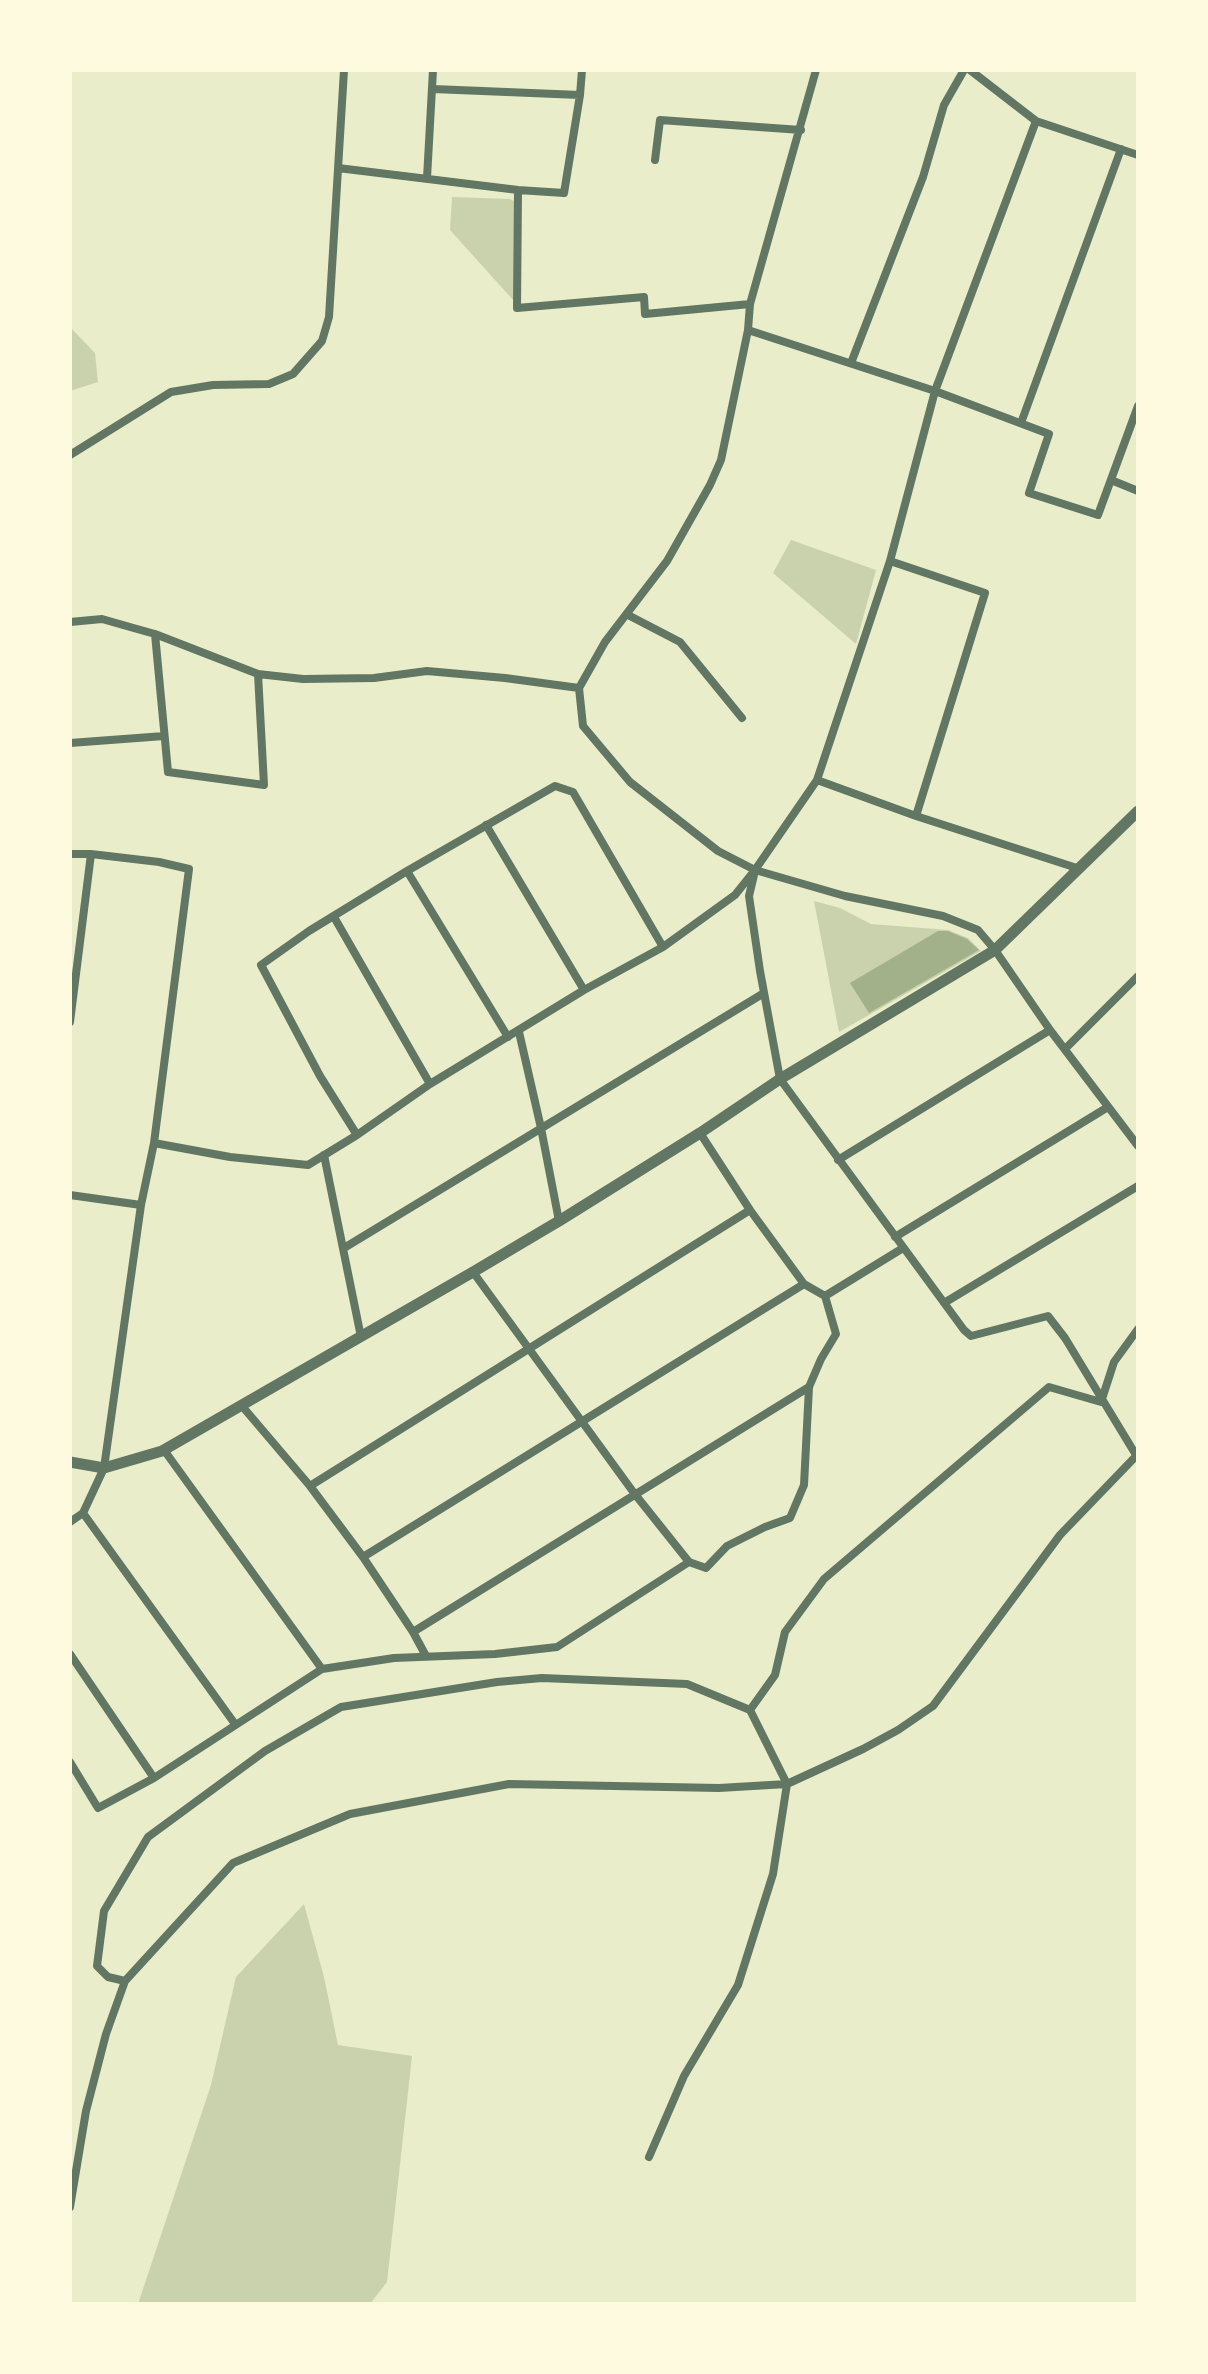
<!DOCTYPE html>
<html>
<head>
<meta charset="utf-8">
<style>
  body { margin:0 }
  #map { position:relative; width:1208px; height:2374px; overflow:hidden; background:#e9edc9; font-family:Raleway,sans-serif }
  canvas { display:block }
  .frame { position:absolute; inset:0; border:72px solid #fefae0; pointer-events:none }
</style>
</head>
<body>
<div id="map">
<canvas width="1208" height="2374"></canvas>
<div class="frame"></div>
</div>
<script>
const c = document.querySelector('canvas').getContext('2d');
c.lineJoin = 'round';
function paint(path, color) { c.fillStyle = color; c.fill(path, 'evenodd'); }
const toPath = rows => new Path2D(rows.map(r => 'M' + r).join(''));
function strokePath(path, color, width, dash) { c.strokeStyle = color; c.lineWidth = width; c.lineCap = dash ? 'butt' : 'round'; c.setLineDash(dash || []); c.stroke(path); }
paint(toPath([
  [452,197,510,199,518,204,514,301,450,230],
  [70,327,95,353,98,382,70,391],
  [791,540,876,570,856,644,773,573],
  [814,901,840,908,871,924,948,930,968,938,981,951,839,1032],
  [304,1904,324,1977,338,2045,412,2056,387,2282,370,2304,138,2304,211,2085,236,1977]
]), '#cad2ad');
paint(toPath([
  [938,931,948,931,967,939,979,950,869,1013,850,983]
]), '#a3b18a');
strokePath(toPath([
  [816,70,750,304,748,330,721,460,710,485,667,561,605,642,579,688,583,726,630,782,718,851,755,870,845,896,943,916,978,930,995,950,1050,1030,1138,1146],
  [970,70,1036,121,1138,155],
  [433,89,580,95],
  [655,160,660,120,801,130],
  [338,168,518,190,564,193,580,95,582,70],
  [427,178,433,70],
  [518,190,517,308,644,297,645,314,750,304],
  [748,330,935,391,1049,434,1029,493,1098,515,1138,406],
  [851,363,923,177,944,105,964,70],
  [1021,423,1121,149],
  [70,455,171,392,213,385,269,384,293,374,322,341,329,317,344,70],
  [1111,480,1138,491],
  [890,561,985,593,916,816],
  [628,615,680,642,742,718],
  [70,622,102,619,130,627,155,634,258,674,303,679,374,678,427,671,505,678,579,688],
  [155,634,168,772,264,785,258,674],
  [70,743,164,736],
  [817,780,916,816,1080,869],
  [486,825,584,990],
  [70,854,91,854,159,862,189,869,154,1143,141,1205,104,1468,83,1513,70,1522],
  [407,871,508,1037],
  [754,875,749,896,760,971,780,1079,964,1330,971,1336,1048,1316,1065,1338,1136,1455],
  [334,917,430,1084],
  [70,1022,91,854],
  [519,1032,541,1128,559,1221],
  [1066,1048,1138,976],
  [357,1135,320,1076,261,965,309,931,407,871,555,786,573,792,663,947],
  [154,1143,230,1157,308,1165,357,1135,430,1084,584,990,663,947,735,895,755,870,817,780,890,561,935,391,1036,121],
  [324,1155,361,1337],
  [838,1160,1050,1030],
  [70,1195,141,1205],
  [895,1237,1108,1107],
  [344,1248,764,993],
  [473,1272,634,1493,689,1562,706,1568,727,1546,765,1527,790,1518,804,1485,809,1387,821,1359,836,1334,825,1296,804,1284,750,1210,700,1133],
  [825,1296,903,1248],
  [944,1303,1138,1186],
  [1101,1402,1114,1362,1138,1329],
  [242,1406,310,1486,363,1557,413,1632,426,1656],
  [164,1450,322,1669],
  [310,1486,750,1210],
  [83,1513,235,1724],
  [363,1557,804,1284],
  [413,1632,809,1387],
  [70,1654,154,1778],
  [750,1710,775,1675,785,1632,824,1579,1049,1387,1101,1402],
  [70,1762,98,1808,154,1778,322,1669,394,1658,495,1654,557,1647,689,1562],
  [125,1981,233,1863,350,1814,509,1784,719,1788,787,1784,863,1749,898,1730,933,1706,1060,1535,1138,1454],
  [70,2207,86,2111,106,2034,125,1981,108,1977,97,1966,104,1911,148,1837,265,1751,341,1707,497,1682,542,1678,687,1684,750,1710,787,1784,773,1874,738,1985,684,2076,649,2157]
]), '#617663', 8);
strokePath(toPath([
  [70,1462,104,1468,162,1451,473,1272,559,1221,700,1133,780,1079,995,950,1138,811]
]), '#617663', 11);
</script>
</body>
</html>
